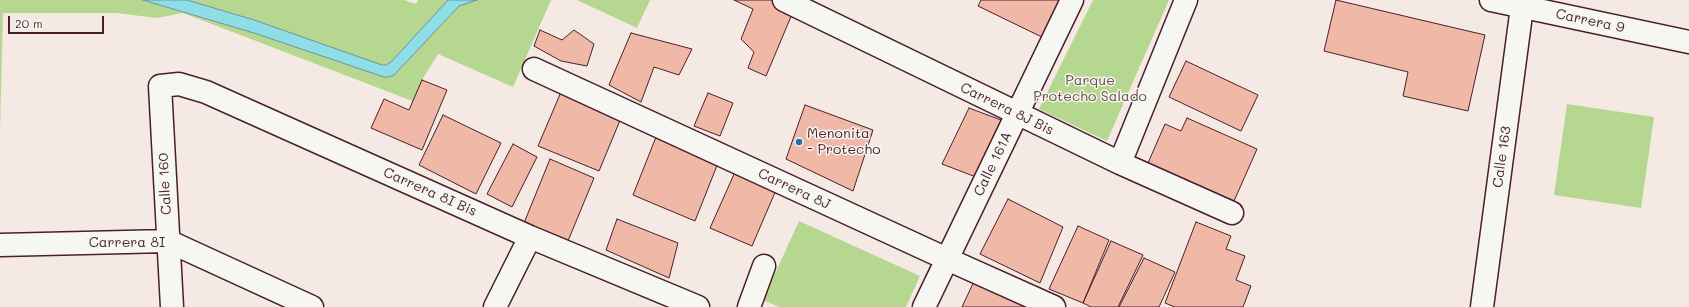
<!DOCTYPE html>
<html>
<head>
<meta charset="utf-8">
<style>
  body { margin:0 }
  #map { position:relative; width:1689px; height:307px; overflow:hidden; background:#f5eae3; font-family:Mali,sans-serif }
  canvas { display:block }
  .scale { position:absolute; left:8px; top:16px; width:96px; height:18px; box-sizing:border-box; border:2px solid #4a1f2b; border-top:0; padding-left:5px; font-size:12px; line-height:14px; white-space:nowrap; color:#4a1f2b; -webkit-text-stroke:3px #f6f6f2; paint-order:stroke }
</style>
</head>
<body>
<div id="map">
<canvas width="1689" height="307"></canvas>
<div class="scale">20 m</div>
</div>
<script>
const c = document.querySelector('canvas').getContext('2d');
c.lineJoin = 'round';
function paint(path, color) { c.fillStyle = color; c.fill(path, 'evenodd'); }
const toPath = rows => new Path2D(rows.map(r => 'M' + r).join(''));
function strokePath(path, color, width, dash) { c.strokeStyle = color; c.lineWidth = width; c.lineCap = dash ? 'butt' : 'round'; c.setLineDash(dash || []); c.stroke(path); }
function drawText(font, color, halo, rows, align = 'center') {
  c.font = font + ' Mali,sans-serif'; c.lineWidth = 3; c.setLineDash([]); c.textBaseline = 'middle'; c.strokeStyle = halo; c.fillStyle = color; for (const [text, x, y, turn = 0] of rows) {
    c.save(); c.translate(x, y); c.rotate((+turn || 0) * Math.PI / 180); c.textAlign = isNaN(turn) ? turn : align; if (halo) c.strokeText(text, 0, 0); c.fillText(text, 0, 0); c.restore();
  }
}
paint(toPath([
  [0,0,404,0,416,4,418,0,551,0,513,87,438,54,422,80,415,102,183,13,157,18,116,13,3,13,0,132],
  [577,0,650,0,637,28],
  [1093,0,1169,0,1107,141,1039,109],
  [1567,104,1654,117,1641,208,1554,195],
  [799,221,920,276,906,307,779,307,763,300]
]), '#b6d790');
const water = toPath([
  [143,0,187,0,254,20,382,65,386,65,392,61,448,0,477,0,459,6,394,75,389,77,384,77,254,33,143,0]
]);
paint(water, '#8ddee7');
strokePath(water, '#72929c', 1);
const building = toPath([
  [734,0,777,0,795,7,766,76,748,68,754,52,741,39,753,9,734,0],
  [981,0,1063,0,1048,40,978,6,981,0],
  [1336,0,1485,35,1468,111,1403,96,1408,72,1324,51,1336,0],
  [540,30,562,40,574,30,594,44,587,66,561,61,534,46,540,30],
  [631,33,692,49,679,75,654,67,641,102,609,85,631,33],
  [1186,61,1258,95,1241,131,1169,97,1186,61],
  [422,80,447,90,422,150,371,128,384,99,409,110,422,80],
  [561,92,621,118,599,171,538,146,561,92],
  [708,93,733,103,720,136,694,126,708,93],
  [805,105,873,130,853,191,786,159,805,105],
  [969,108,1001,120,976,177,942,164,969,108],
  [443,115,501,143,476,194,419,165,443,115],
  [1187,118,1257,149,1234,201,1148,163,1165,124,1181,131,1187,118],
  [656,137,718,163,695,221,633,195,656,137],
  [513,144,537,157,512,207,487,194,513,144],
  [550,159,594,178,568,241,524,223,550,159],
  [735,172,776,190,752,246,710,228,735,172],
  [1008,199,1063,227,1040,283,980,254,1008,199],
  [617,219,678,243,669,278,606,250,617,219],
  [1196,222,1231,236,1226,249,1245,256,1236,280,1251,286,1243,307,1175,307,1165,303,1196,222],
  [1078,226,1109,240,1083,303,1049,289,1078,226],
  [1111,241,1143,255,1118,307,1091,307,1083,303,1111,241],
  [1144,258,1175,272,1159,307,1119,307,1144,258],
  [976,277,1037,307,962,307,976,277]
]);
paint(building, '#f0b8a7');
strokePath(building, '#4a1f2b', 1);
const street = toPath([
  [784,0,1120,163,1232,213],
  [534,69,947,259,1054,307],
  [1120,163,1186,0],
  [0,245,168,241,312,307],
  [172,307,160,86,179,84,206,92,530,237,698,307],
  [495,307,530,237],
  [749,307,764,266],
  [924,307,1072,0],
  [1482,307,1522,7]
]);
const secondary = toPath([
  [1491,0,1689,42]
]);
strokePath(street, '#4a1f2b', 25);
strokePath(secondary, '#4a1f2b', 25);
strokePath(street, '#f6f6f2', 22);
strokePath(secondary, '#f6f6f2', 22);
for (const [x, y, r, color] of [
  [799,142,4,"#1f6fb2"]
]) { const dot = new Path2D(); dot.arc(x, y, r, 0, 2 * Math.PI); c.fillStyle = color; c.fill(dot); strokePath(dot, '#f6f6f2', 1.5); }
drawText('14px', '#4a1f2b', '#f6f6f2', [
  ["Carrera 9",1590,21,12],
  ["Carrera 8J Bis",1007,109,26],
  ["Calle 163",1502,157,-82],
  ["Calle 161A",993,164,-64],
  ["Calle 160",165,184,-93],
  ["Carrera 8J",794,189,25],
  ["Carrera 8I Bis",430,192,24],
  ["Carrera 8I",127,243]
]);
drawText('14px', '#654d44', '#f6f6f2', [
  ["Parque",1090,81],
  ["Protecho Salado",1090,97]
]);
drawText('14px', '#4a1f2b', '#f6f6f2', [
  ["Menonita",807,134],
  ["- Protecho",807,150]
], 'left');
</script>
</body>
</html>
